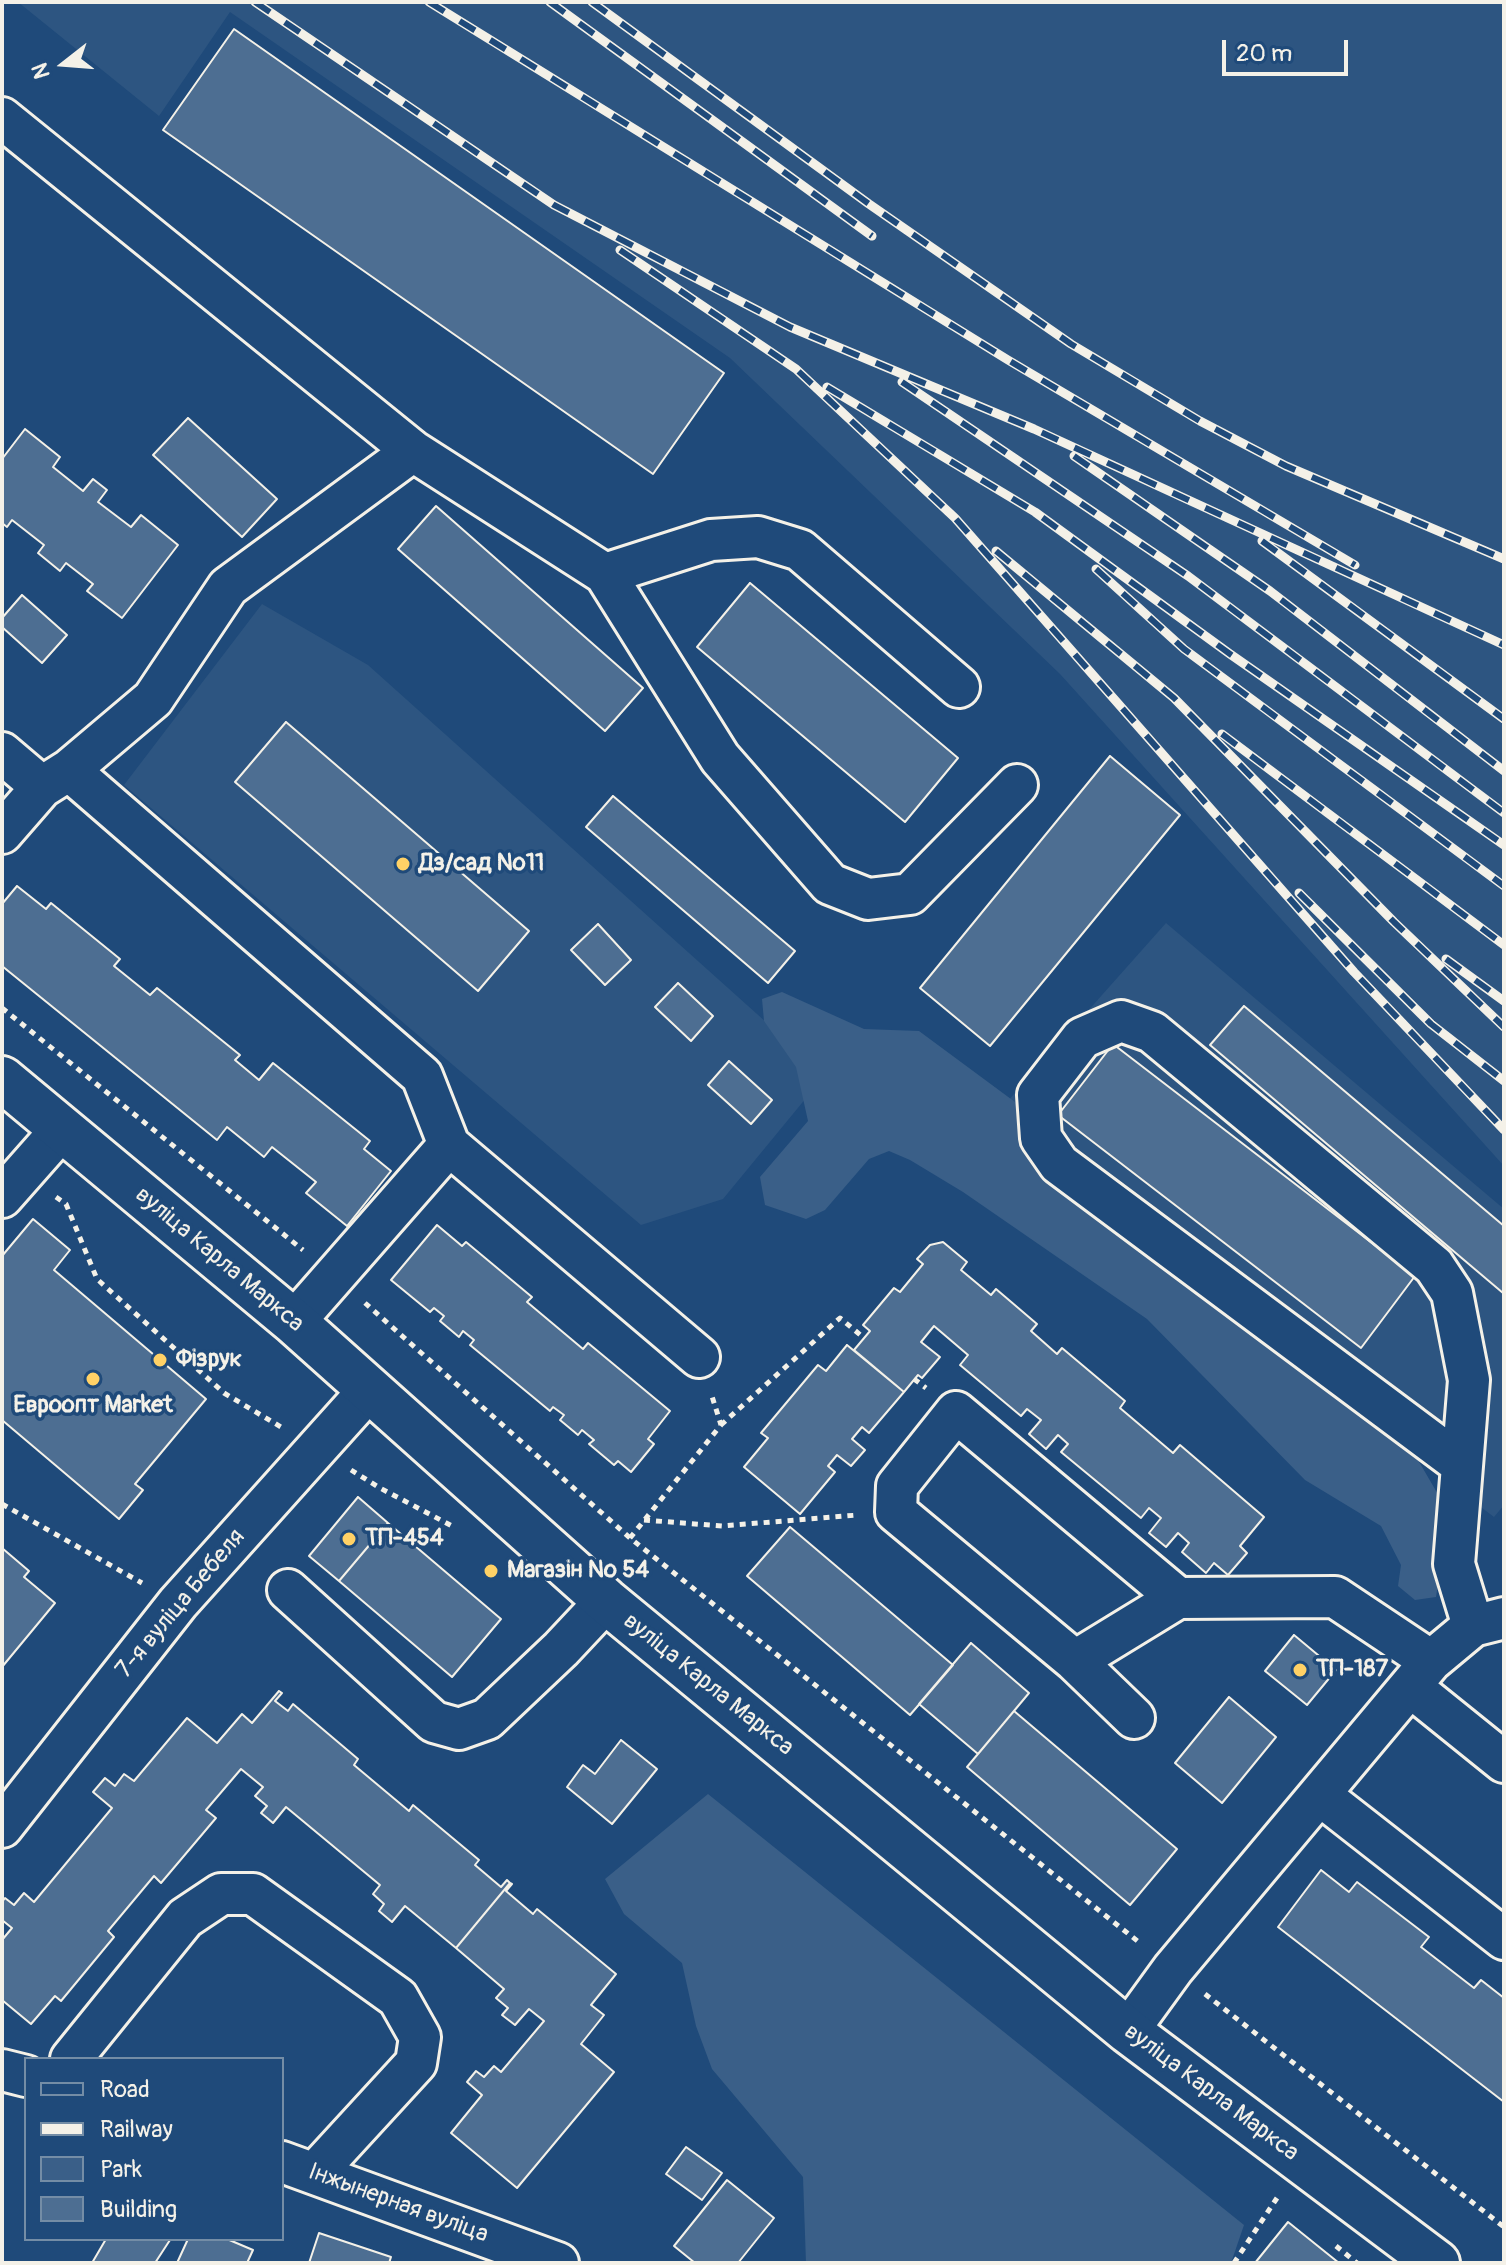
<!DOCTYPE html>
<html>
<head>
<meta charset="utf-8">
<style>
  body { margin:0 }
  #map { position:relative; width:1506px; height:2265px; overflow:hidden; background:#1f4a7a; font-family:Pangolin,sans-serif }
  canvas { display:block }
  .frame { position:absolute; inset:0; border:4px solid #f4f1e8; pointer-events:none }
  .legend { position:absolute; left:24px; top:2057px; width:260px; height:184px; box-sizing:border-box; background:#1f4a7a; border:2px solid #748da6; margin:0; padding:10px 14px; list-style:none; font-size:24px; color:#f4f1e8 }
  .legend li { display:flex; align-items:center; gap:16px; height:40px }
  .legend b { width:40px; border:2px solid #748da6 }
  .north { position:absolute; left:24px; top:24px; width:80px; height:80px; -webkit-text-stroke:6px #1f4a7a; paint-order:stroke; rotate:253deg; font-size:22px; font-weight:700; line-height:32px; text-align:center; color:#f4f1e8 }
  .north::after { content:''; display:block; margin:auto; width:28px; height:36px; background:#f4f1e8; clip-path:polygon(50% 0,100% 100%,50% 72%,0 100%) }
  .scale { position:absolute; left:1222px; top:40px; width:126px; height:36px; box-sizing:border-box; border:4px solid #f4f1e8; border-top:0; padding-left:10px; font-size:24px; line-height:28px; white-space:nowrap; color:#f4f1e8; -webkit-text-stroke:6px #1f4a7a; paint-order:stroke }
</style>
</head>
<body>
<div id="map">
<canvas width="1506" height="2265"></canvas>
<div class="frame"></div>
<ul class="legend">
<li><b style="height:10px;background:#1f4a7a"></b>Road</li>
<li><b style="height:10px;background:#f4f1e8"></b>Railway</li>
<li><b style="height:22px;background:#3a5f88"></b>Park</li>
<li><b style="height:22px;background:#4d6e92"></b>Building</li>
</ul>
<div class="north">N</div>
<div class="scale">20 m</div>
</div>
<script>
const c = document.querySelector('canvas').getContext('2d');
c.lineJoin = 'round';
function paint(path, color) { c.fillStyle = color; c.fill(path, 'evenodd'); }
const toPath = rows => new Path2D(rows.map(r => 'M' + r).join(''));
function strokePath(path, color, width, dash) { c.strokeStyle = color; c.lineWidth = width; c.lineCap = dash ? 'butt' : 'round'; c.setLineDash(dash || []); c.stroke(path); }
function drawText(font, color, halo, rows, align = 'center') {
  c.font = font + ' Pangolin,sans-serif'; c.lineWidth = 7; c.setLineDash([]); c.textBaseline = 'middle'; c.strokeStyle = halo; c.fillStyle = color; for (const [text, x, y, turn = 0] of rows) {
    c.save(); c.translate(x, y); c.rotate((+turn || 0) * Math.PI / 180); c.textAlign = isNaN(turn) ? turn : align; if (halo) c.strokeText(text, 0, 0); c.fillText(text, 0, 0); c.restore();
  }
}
paint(toPath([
  [18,2,1504,2,1504,1166,1060,674,730,358,230,12,159,116],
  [262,604,368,665,825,1075,723,1199,641,1225,124,785],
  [1166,923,1504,1209,1504,1505,1494,1517,982,1130]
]), '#2d5581');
paint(toPath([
  [782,992,864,1029,919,1031,1015,1102,1176,1247,1411,1438,1418,1460,1446,1508,1444,1547,1436,1597,1415,1600,1398,1586,1401,1565,1381,1526,1305,1480,1147,1319,963,1192,910,1160,889,1151,869,1159,825,1210,806,1219,765,1205,760,1177,808,1121,796,1067,764,1021,762,999],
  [708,1794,1244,2225,1231,2263,806,2263,803,2177,712,2069,696,2026,682,1963,624,1914,605,1879]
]), '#3a5f88');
const building = toPath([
  [234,29,724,373,653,474,163,130,234,29],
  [188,418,277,499,242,537,153,455,188,418],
  [25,429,60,457,53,467,83,491,93,479,107,490,98,502,131,527,141,515,178,545,122,618,87,591,93,584,66,563,60,571,38,553,44,545,12,520,7,527,2,523,2,459,25,429],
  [436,506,643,688,605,731,398,549,436,506],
  [750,583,958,758,905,822,697,647,750,583],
  [22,595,67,635,42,663,2,627,2,618,22,595],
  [286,722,529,931,478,991,235,782,286,722],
  [1110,756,1180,815,990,1046,920,988,1110,756],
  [613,796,795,951,768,983,586,827,613,796],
  [17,886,46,909,51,903,120,959,114,966,150,995,157,988,240,1055,235,1060,259,1080,273,1063,370,1141,364,1149,391,1171,347,1226,306,1193,316,1182,272,1147,264,1157,227,1127,217,1140,2,966,2,904,17,886],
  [598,924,631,960,605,985,571,950,598,924],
  [678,983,713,1016,691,1041,655,1007,678,983],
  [1244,1006,1504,1226,1503,1293,1210,1045,1244,1006],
  [1113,1044,1415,1276,1361,1348,1058,1115,1113,1044],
  [729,1061,772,1100,751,1124,708,1085,729,1061],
  [33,1219,70,1250,54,1270,206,1399,135,1484,143,1490,119,1519,2,1420,2,1256,33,1219],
  [437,1225,462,1246,466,1242,532,1297,527,1302,583,1349,588,1343,670,1411,648,1439,654,1444,631,1472,618,1461,614,1465,589,1444,594,1440,582,1430,578,1435,560,1420,564,1415,553,1407,550,1411,470,1345,474,1340,463,1331,459,1337,440,1321,444,1316,434,1308,430,1312,391,1280,437,1225],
  [943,1242,967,1262,961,1270,991,1295,996,1289,1037,1324,1031,1331,1057,1354,1062,1348,1125,1401,1120,1408,1173,1453,1180,1445,1264,1517,1240,1546,1247,1553,1228,1575,1214,1563,1206,1573,1182,1552,1189,1543,1178,1533,1166,1547,1149,1533,1161,1518,1149,1508,1141,1518,1061,1452,1068,1444,1058,1435,1046,1449,1029,1434,1041,1420,1027,1409,1021,1416,960,1365,968,1355,934,1326,921,1342,940,1357,922,1378,918,1375,904,1392,854,1350,870,1331,863,1325,894,1288,900,1292,923,1264,917,1259,930,1245,943,1242],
  [847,1345,904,1392,869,1433,862,1427,852,1439,865,1450,851,1466,837,1455,828,1466,835,1472,800,1514,744,1467,768,1438,761,1433,818,1365,826,1371,847,1345],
  [358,1497,388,1523,339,1581,309,1556,358,1497],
  [388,1523,501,1619,452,1677,339,1581,388,1523],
  [790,1527,953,1665,910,1715,747,1576,790,1527],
  [2,1548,29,1571,24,1577,55,1603,2,1667,2,1548],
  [1294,1635,1336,1670,1307,1705,1265,1671,1294,1635],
  [971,1643,1029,1693,978,1754,919,1704,971,1643],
  [279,1691,282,1693,275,1701,288,1711,293,1704,358,1759,354,1765,409,1811,413,1805,479,1860,475,1865,501,1887,507,1880,510,1883,456,1948,405,1906,392,1922,379,1911,384,1904,373,1894,380,1885,286,1807,273,1823,266,1817,261,1813,267,1806,255,1796,263,1787,241,1769,206,1810,216,1818,161,1883,154,1876,108,1931,114,1937,61,2001,55,1996,31,2024,2,2000,2,1940,12,1928,2,1920,2,1902,5,1898,14,1905,24,1893,34,1902,112,1808,93,1792,105,1778,115,1786,124,1774,134,1781,187,1718,217,1743,242,1714,252,1723,279,1691],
  [1229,1697,1276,1737,1222,1803,1175,1763,1229,1697],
  [1014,1711,1177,1849,1130,1905,967,1767,1014,1711],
  [621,1740,657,1769,612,1824,567,1787,583,1765,595,1774,621,1740],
  [1321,1870,1349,1892,1357,1882,1429,1937,1421,1947,1474,1988,1481,1980,1504,1998,1504,2102,1278,1927,1321,1870],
  [510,1883,512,1884,506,1891,533,1914,537,1909,616,1974,591,2005,604,2015,581,2044,614,2072,517,2188,451,2133,482,2095,467,2082,476,2071,484,2077,494,2066,501,2072,544,2021,529,2009,515,2025,502,2015,508,2008,496,1998,504,1989,456,1948,510,1883],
  [686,2147,722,2173,702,2200,666,2174,686,2147],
  [727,2180,774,2218,738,2263,695,2263,674,2246,727,2180],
  [1288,2222,1339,2263,1255,2263,1288,2222],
  [319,2233,391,2257,389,2263,309,2263,319,2233],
  [106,2239,168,2239,170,2240,155,2263,92,2263,106,2239],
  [188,2239,227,2239,253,2250,247,2263,177,2263,188,2239]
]);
paint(building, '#4d6e92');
strokePath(building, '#f4f1e8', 2);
const minor = toPath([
  [2,118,413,451],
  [605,574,711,540,758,537,800,550,959,687],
  [2,753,42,787],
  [69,770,422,1076,449,1145,294,1322],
  [2,833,42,787,69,770,153,699,228,587,413,451,605,574,720,758,830,884,868,899,910,894,1017,785],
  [449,1145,699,1357],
  [2,1197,62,1129],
  [1461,1464,1059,1164,1041,1138,1038,1095,1082,1038,1121,1021,1152,1032,1434,1266,1452,1293,1469,1380,1454,1564,1473,1626],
  [288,1590,434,1722,459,1729,487,1719,561,1649,606,1601],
  [1178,1598,956,1412,897,1486,896,1512,1075,1661,1178,1598,1335,1597,1431,1661],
  [1075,1661,1134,1718],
  [1411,1687,1504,1762],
  [1320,1795,1504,1939],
  [2,1827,178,1603,370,1389],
  [1128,2031,1173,1969,1431,1661,1473,1626,1504,1618],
  [71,2059,185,1918,221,1894,253,1894,398,1998,420,2037,416,2063,315,2173],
  [2,2070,26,2076],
  [282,2162,558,2263]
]);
const major = toPath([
  [2,1079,294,1322,606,1601,1128,2031,1437,2263]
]);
strokePath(minor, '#f4f1e8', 46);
strokePath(major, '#f4f1e8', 50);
strokePath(toPath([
  [2,1008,303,1250],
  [56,1197,66,1204,97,1279,224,1393,281,1427],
  [365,1303,630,1538,1140,1943],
  [914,1379,926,1388],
  [721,1425,840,1318,864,1338],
  [351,1470,380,1488,454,1527],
  [2,1504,142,1583],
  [644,1520,722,1526,858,1515],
  [630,1538,721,1425,711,1393],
  [1205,1994,1504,2227],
  [1336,2246,1357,2263],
  [1234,2263,1277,2198]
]), '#f4f1e8', 5, [6, 6]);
strokePath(minor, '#1f4a7a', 40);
strokePath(major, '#1f4a7a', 44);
const rail = toPath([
  [255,2,554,205,790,327,1034,429,1504,645],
  [429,2,1008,360,1355,565],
  [550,2,872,236],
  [592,2,869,204,1071,344,1200,421,1286,466,1504,559],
  [620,250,796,369,955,518,1354,972,1504,1130],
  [902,382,1188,576,1504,813],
  [827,387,1035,512,1230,654,1504,845],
  [1074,456,1270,591,1504,771],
  [1262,541,1504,719],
  [996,551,1174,698,1394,922,1504,1027],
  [1096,569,1184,649,1504,886],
  [1222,734,1504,945],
  [1299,893,1431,1024,1504,1081],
  [1446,959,1504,1001]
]);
strokePath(rail, '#f4f1e8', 9);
strokePath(rail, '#1f4a7a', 6, [18]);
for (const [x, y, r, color] of [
  [403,864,8,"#ffd166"],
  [160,1360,8,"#ffd166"],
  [93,1379,8,"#ffd166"],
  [349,1539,8,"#ffd166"],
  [491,1571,8,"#ffd166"],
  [1300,1670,8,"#ffd166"]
]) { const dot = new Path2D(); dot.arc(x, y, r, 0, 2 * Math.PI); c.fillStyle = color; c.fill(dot); strokePath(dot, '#1f4a7a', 3); }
drawText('bold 24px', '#f4f1e8', '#1f4a7a', [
  ["Дз/сад №11",419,864],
  ["Фізрук",176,1360],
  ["Евроопт Market",93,1406,"center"],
  ["ТП-454",365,1539],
  ["Магазін № 54",507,1571],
  ["ТП-187",1316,1670]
], 'left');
drawText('24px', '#f4f1e8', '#1f4a7a', [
  ["вуліца Карла Маркса",219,1260,40],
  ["7-я вуліца Бебеля",181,1604,-50],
  ["вуліца Карла Маркса",708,1685,39],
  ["вуліца Карла Маркса",1211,2093,37],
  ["Інжынерная вуліца",398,2204,20]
]);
</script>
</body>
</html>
